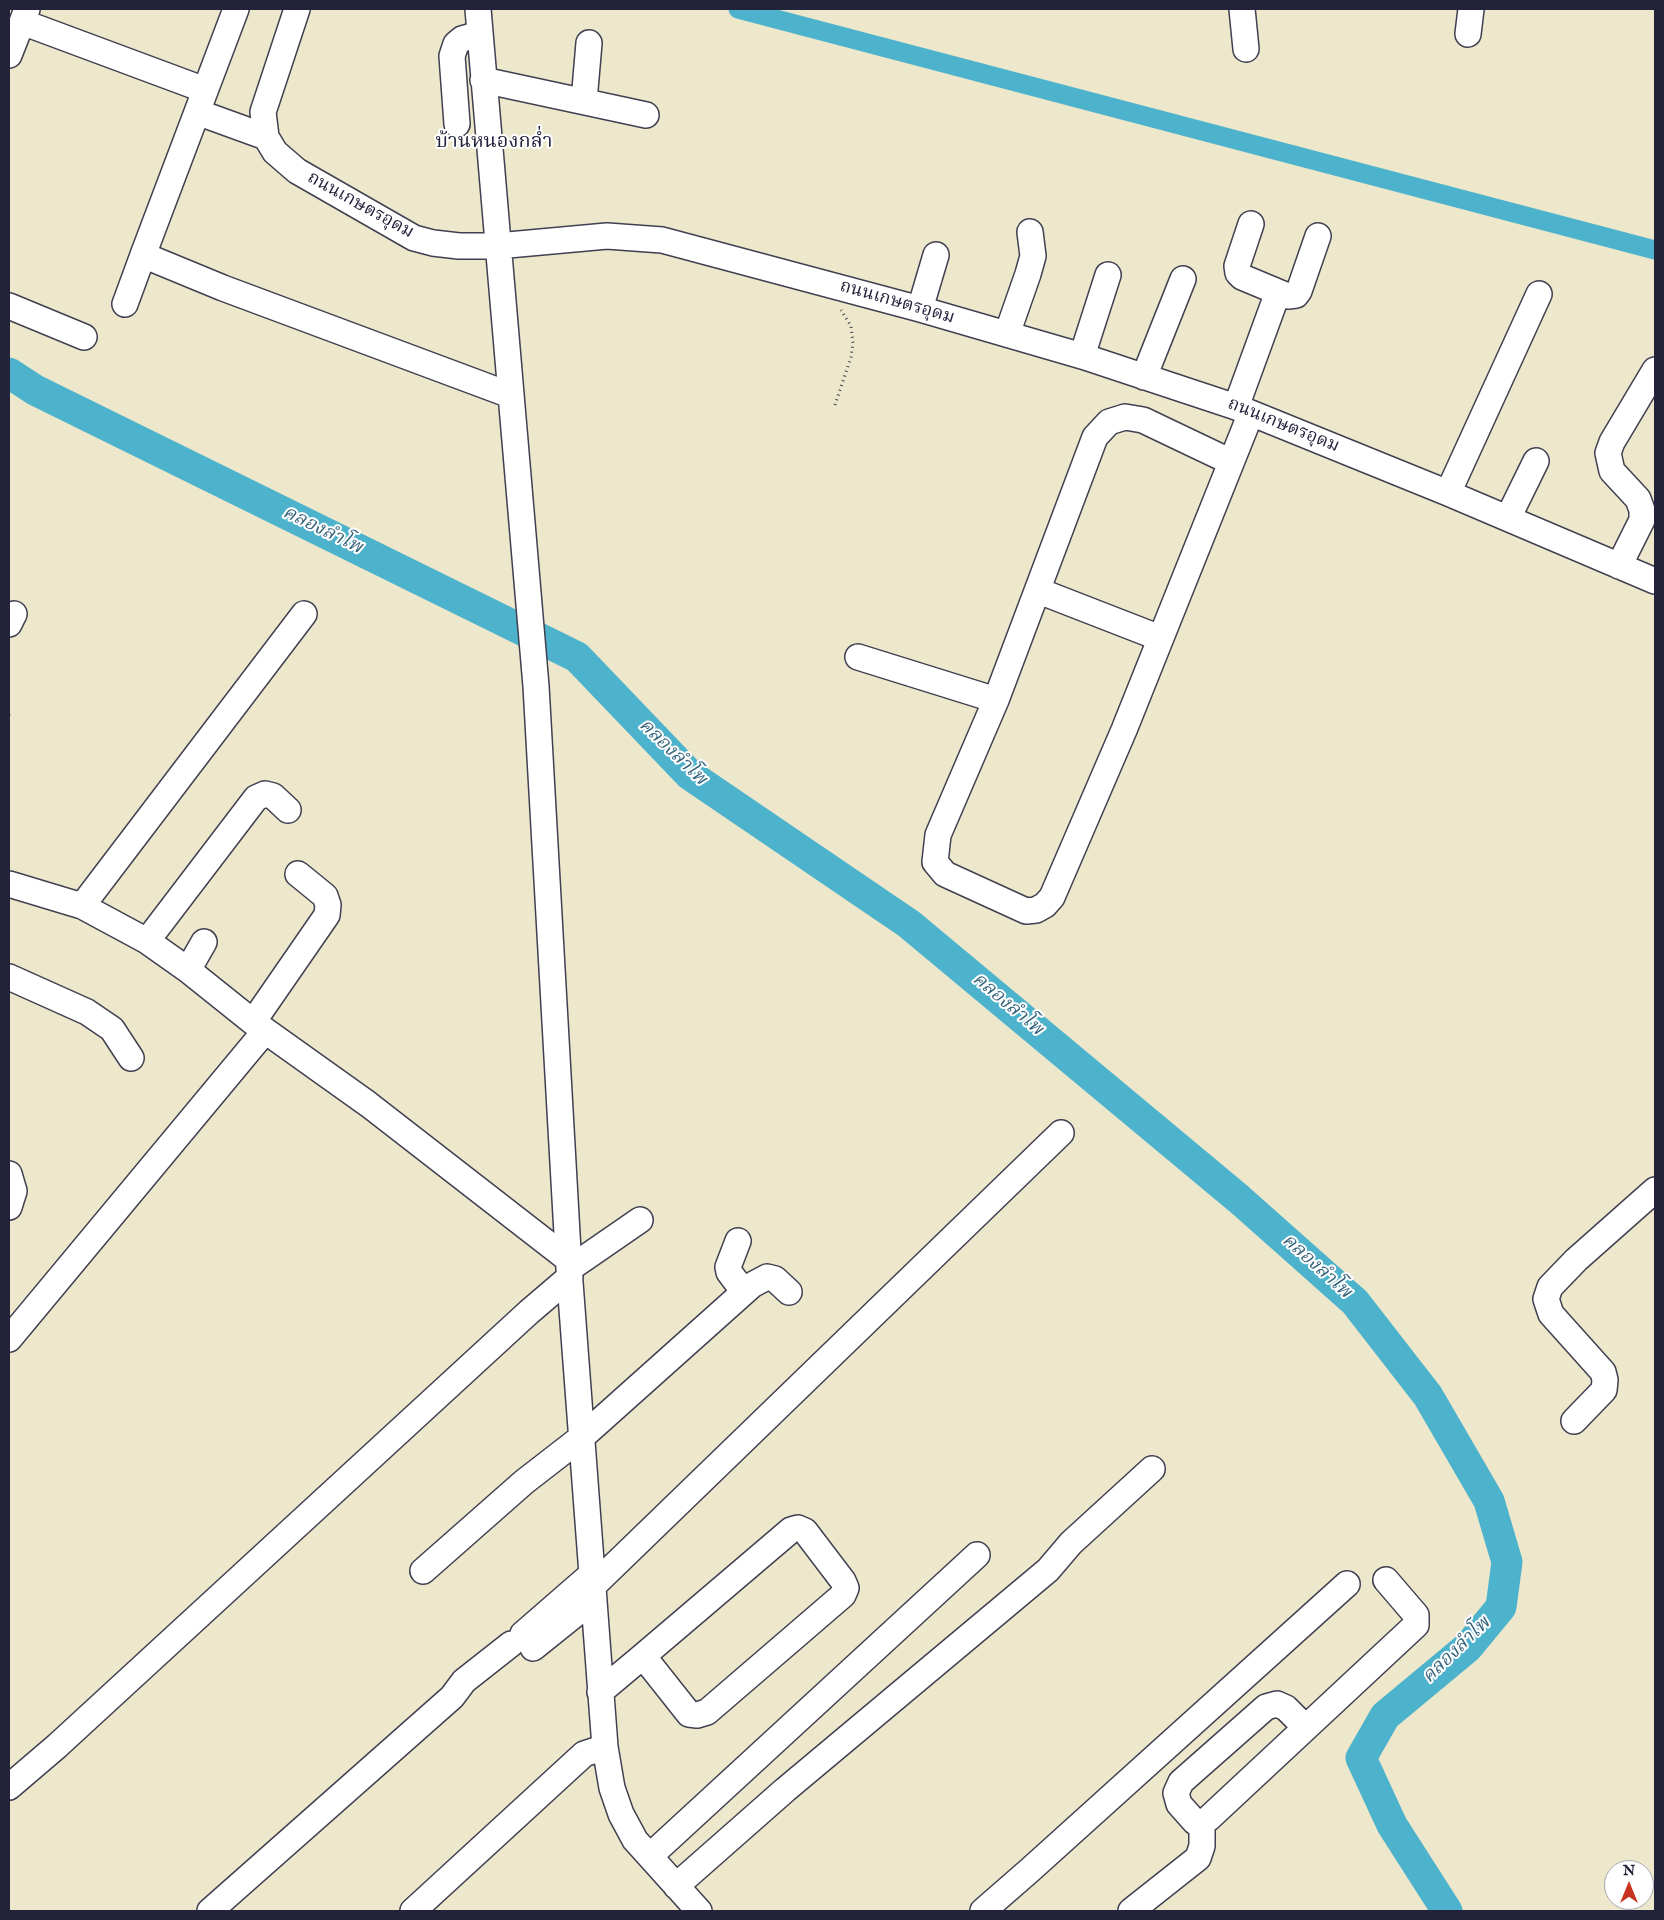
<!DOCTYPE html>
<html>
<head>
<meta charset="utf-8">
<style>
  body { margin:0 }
  #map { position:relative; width:1664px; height:1920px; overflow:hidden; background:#ede7cc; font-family:"IM FELL English",serif }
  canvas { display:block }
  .frame { position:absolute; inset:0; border:10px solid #22223b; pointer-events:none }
  .north { position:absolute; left:1604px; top:1860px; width:50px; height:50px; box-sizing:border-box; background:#fff; border:1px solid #a7a7b1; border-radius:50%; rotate:0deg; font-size:14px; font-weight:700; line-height:20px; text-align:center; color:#22223b }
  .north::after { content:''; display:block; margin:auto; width:18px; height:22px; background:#c8321e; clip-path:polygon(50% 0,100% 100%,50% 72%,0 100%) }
</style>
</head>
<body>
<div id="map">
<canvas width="1664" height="1920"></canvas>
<div class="frame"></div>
<div class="north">N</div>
</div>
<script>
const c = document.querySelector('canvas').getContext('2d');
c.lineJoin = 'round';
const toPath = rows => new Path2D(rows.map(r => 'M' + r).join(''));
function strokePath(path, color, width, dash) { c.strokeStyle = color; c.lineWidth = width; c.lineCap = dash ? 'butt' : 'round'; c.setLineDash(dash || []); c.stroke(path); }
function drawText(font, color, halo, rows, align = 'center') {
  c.font = font + ' "IM FELL English","Noto Serif Thai",serif'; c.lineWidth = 4; c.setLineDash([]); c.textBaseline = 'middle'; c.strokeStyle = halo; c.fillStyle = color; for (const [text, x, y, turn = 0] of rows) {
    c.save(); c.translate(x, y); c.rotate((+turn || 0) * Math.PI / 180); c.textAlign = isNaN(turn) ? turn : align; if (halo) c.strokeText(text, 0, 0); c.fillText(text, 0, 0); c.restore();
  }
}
strokePath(toPath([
  [738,9,1655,250]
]), '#4db3cc', 19);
strokePath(toPath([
  [9,373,35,390,577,657,690,775,909,924,1239,1199,1355,1302,1428,1396,1489,1501,1507,1562,1501,1607,1468,1647,1385,1716,1361,1758,1392,1825,1447,1911]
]), '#4db3cc', 31);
const minor = toPath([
  [27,9,22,22,205,90],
  [297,9,263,112,266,137,275,152,297,171,414,238,433,243,459,246,497,246,607,236,662,240,920,309,1082,356,1236,407,1448,493,1655,581],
  [478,9,536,686,569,1269,605,1747,612,1788,621,1814,635,1840,699,1911],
  [1242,9,1246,49],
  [1468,34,1471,9],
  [9,55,22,22],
  [483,80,646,115],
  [584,101,589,43],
  [197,112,266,137],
  [457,124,452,56,456,44,462,39,479,34],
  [143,255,236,9],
  [1278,292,1288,296,1296,295,1299,291,1318,236],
  [125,304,143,255,223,288,510,395],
  [9,306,84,337],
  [920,309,936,255],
  [1007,334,1028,274,1033,256,1030,232],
  [1082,356,1108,275],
  [1144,377,1183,279],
  [1236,407,1278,292,1242,277,1238,273,1237,266,1251,224],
  [1448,493,1539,294],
  [1508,518,1536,461],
  [1619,566,1642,520,1642,510,1638,499,1612,471,1608,453,1612,442,1655,370],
  [1039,591,1160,638],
  [9,624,14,614],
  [858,657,996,700,1095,437,1109,422,1125,417,1143,420,1231,462],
  [996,700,938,835,935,862,945,874,1026,911,1036,910,1045,905,1052,897,1124,730,1251,413],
  [9,884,82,906,147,941,188,970,253,1022,368,1104,569,1260],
  [82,906,304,614],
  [147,941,256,798,265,794,273,796,288,810],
  [188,970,204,942],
  [9,977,87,1012,112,1029,131,1058],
  [253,1022,327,915,328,905,325,896,298,874],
  [9,1174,14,1191,9,1207],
  [738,1241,728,1267,729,1272,744,1292],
  [569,1269,640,1220],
  [9,1339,265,1031],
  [1574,1421,1604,1390,1605,1380,1603,1372,1551,1314,1546,1299,1550,1287,1576,1260,1655,1190],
  [423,1571,524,1482,582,1437,752,1285,767,1277,775,1279,789,1292],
  [593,1586,1061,1133],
  [523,1634,592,1574],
  [533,1648,594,1599],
  [600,1692,643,1656,791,1530,798,1528,805,1531,843,1581,846,1588,843,1595,707,1712,697,1715,689,1714,643,1656],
  [1305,1727,1286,1708,1277,1704,1266,1707,1181,1782,1176,1793,1179,1804,1195,1822,1202,1823,1209,1818,1416,1625,1416,1615,1386,1580],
  [9,1787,57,1746,529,1312,570,1277],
  [650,1856,977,1555],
  [676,1886,785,1790,1048,1570,1071,1543,1152,1469],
  [210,1911,452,1697,464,1681,511,1644],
  [413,1911,584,1754,605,1747],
  [983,1911,1030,1870,1347,1584],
  [1131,1911,1198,1858,1202,1846,1202,1823]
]);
strokePath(minor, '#404051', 28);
strokePath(toPath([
  [835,405,851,357,853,343,851,326,841,310],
  [9,715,10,716]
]), '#404051', 3, [1, 4]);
strokePath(minor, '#fff', 25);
drawText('18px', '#22223b', '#fff', [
  ["ถนนเกษตรอุดม",360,206,29],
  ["ถนนเกษตรอุดม",897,303,16],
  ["ถนนเกษตรอุดม",1283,426,22]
]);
drawText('italic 19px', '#35637c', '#fff', [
  ["คลองลำโพ",322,531,26],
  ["คลองลำโพ",672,753,44],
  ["คลองลำโพ",1007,1005,40],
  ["คลองลำโพ",1316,1267,42],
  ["คลองลำโพ",1457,1651,-44]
]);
drawText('20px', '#22223b', '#fff', [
  ["บ้านหนองกล่ำ",494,143]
]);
</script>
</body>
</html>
